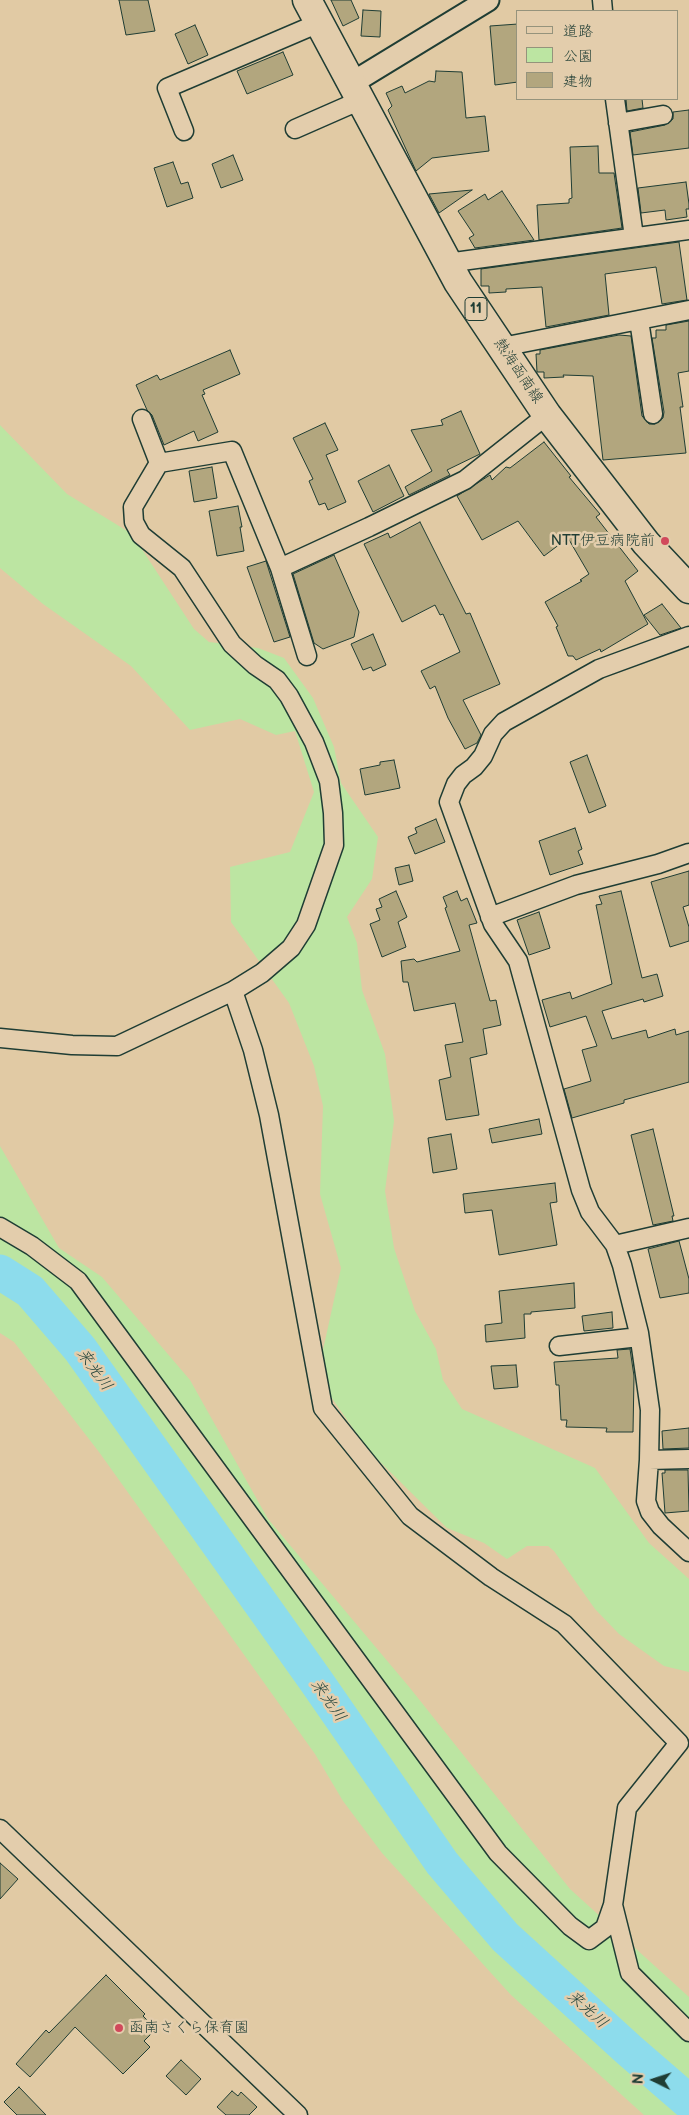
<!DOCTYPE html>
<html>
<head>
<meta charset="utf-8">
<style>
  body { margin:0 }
  #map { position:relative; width:689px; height:2115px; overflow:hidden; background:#e1caa4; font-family:"Balsamiq Sans","Klee One",sans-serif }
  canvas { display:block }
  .legend { position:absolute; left:516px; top:10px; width:162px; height:90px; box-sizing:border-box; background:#e3cdac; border:1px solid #95937c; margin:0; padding:6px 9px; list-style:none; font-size:15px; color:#1f3d34 }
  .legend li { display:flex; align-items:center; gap:10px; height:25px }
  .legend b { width:25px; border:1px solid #95937c }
  .north { position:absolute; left:629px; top:2055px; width:50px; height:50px; -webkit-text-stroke:4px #e3cdac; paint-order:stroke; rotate:274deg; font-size:14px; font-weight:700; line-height:20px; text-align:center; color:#1f3d34 }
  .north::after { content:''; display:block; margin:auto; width:18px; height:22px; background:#1f3d34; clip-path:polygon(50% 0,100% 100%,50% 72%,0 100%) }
</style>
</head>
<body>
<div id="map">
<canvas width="689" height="2115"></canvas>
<ul class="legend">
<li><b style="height:6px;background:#e3cdac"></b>道路</li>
<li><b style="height:14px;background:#bce5a2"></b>公園</li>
<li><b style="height:14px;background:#b2a67e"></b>建物</li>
</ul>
<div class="north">N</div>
</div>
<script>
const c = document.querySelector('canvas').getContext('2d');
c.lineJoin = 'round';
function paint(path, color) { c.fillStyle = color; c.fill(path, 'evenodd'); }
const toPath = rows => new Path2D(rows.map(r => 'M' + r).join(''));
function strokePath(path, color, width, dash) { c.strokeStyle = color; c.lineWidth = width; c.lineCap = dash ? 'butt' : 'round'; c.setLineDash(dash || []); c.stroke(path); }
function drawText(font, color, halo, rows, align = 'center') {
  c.font = font + ' "Balsamiq Sans","Klee One",sans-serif'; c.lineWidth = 5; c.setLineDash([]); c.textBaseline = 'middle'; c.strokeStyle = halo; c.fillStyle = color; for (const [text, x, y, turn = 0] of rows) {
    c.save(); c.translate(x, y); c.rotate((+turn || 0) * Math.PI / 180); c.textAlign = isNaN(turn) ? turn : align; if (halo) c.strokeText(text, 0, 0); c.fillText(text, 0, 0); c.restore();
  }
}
paint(toPath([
  [0,425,67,494,132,534,194,629,209,642,258,648,284,658,313,698,334,747,341,783,378,837,372,879,347,917,357,943,362,990,385,1054,394,1121,385,1191,394,1248,415,1311,436,1349,443,1380,462,1409,595,1468,649,1543,689,1579,689,1672,664,1666,619,1634,595,1609,554,1551,548,1546,527,1546,507,1559,484,1543,447,1528,368,1450,327,1391,321,1359,341,1268,320,1194,323,1106,314,1066,289,1003,231,922,230,867,290,852,314,792,295,731,276,735,240,719,190,730,131,666,43,604,0,568],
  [0,1146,59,1248,102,1277,190,1380,268,1519,410,1688,570,1889,689,1997,689,2115,644,2115,511,1995,382,1853,343,1801,315,1754,99,1452,14,1342,0,1333]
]), '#bce5a2');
strokePath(toPath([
  [0,1272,30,1291,80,1349,316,1681,442,1863,505,1937,629,2050,689,2102]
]), '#8ddcec', 35);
const building = toPath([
  [119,0,148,0,155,31,126,35,119,0],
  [331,0,351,0,359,18,343,26,331,0],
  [363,10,381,11,380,37,361,36,363,10],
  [518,24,518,82,495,85,490,26,518,24],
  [195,25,208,55,188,64,175,34,195,25],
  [283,52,293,75,247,94,237,71,283,52],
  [436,71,462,72,466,118,485,116,489,151,432,158,416,171,388,110,392,106,386,93,402,86,405,93,429,81,435,82,436,71],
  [626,99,642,99,643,108,627,111,626,99],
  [689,110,689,148,633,155,630,132,665,125,673,119,673,112,689,110],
  [598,146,599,173,614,173,622,228,539,240,537,205,569,203,569,199,572,198,570,147,598,146],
  [233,155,243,180,221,188,212,164,233,155],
  [173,162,181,184,188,182,193,198,167,207,154,168,173,162],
  [686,182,689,204,689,209,686,209,687,217,666,220,665,210,641,213,638,188,686,182],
  [472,190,439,213,429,194,472,190],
  [502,191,534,240,475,248,469,238,474,235,458,211,485,194,488,200,502,191],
  [679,242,687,300,662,304,656,267,605,274,609,315,546,327,542,287,506,289,506,292,489,293,489,286,481,286,481,269,679,242],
  [689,321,689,371,678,373,683,407,680,407,686,453,603,460,593,376,563,375,564,377,544,378,544,372,537,372,536,354,540,354,540,350,619,335,631,336,642,416,649,424,655,424,663,418,664,412,652,338,656,338,656,330,666,330,666,325,689,321],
  [230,350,240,374,203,390,205,394,202,395,218,432,198,441,194,431,164,445,152,415,147,410,136,385,157,375,160,380,230,350],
  [461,411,480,454,447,470,450,475,409,495,405,487,432,471,411,430,443,425,441,420,461,411],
  [325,423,338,450,326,455,346,502,328,510,325,503,319,505,309,481,313,479,293,438,325,423],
  [544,442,571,476,569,477,600,514,596,517,638,571,625,581,648,624,601,652,600,649,576,660,573,656,568,656,556,627,558,626,545,602,582,581,580,580,589,574,568,538,544,556,518,521,482,540,457,496,490,475,492,480,506,467,510,468,544,442],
  [389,465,404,496,373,512,358,481,389,465],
  [212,467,217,498,194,502,189,471,212,467],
  [238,506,242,527,240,527,244,551,217,556,209,511,238,506],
  [420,522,466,614,470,613,500,684,463,700,481,735,477,743,465,749,448,718,435,686,430,689,421,671,460,652,443,614,440,615,435,605,402,622,364,544,388,533,390,538,420,522],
  [334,555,359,612,354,637,323,649,314,643,293,574,334,555],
  [266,561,290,637,274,642,247,567,266,561],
  [662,604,681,628,660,635,644,615,662,604],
  [373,634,386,665,373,671,371,667,363,670,351,644,373,634],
  [587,755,606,806,589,813,570,762,587,755],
  [394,760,400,788,365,795,360,769,380,765,380,762,394,760],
  [436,819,445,842,415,854,408,837,417,833,415,828,436,819],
  [575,828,582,849,578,851,583,864,550,875,539,841,575,828],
  [409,865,413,881,399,885,395,868,409,865],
  [689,871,689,905,683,907,689,927,689,941,670,947,651,882,689,871],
  [396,891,407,917,398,922,406,947,382,957,370,924,380,920,376,909,382,907,379,899,396,891],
  [457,891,461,901,467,898,477,923,469,925,490,1001,496,1000,501,1025,483,1029,487,1054,470,1058,479,1115,446,1120,439,1080,451,1077,445,1045,463,1042,455,1003,414,1011,408,982,403,982,401,961,414,959,417,962,460,951,445,908,447,907,443,897,457,891],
  [621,891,642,978,657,974,663,996,644,1002,643,999,602,1011,612,1039,646,1030,648,1038,675,1029,676,1035,689,1031,689,1082,624,1100,624,1103,572,1118,564,1089,591,1081,582,1050,597,1046,586,1016,550,1027,542,1000,570,992,572,999,612,984,596,905,602,904,599,896,621,891],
  [539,912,550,948,529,955,517,920,539,912],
  [539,1119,542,1134,492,1143,489,1129,539,1119],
  [653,1129,674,1216,672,1216,673,1221,653,1225,631,1135,653,1129],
  [451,1134,457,1169,433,1173,428,1138,451,1134],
  [555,1183,557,1202,550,1203,557,1245,499,1255,492,1210,465,1213,463,1194,555,1183],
  [679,1241,689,1279,689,1293,660,1298,648,1249,679,1241],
  [574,1283,575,1308,531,1312,531,1314,524,1314,525,1338,486,1342,485,1325,502,1323,499,1291,574,1283],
  [612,1312,613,1328,584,1331,582,1316,612,1312],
  [630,1349,634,1376,633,1432,606,1432,607,1428,566,1427,567,1420,561,1420,559,1385,556,1385,554,1362,618,1358,617,1350,630,1349],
  [516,1365,518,1387,494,1389,491,1366,516,1365],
  [689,1428,689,1448,663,1449,662,1431,689,1428],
  [665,1470,688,1470,689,1511,665,1513,662,1473,665,1473,665,1470],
  [0,1863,18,1879,0,1899,0,1863],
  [106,1975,145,2014,143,2016,156,2029,144,2041,150,2047,123,2074,75,2027,30,2077,16,2064,46,2030,49,2033,106,1975],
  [181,2060,201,2079,186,2095,166,2076,181,2060],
  [19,2087,46,2115,17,2115,4,2102,19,2087],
  [232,2091,238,2096,241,2092,257,2107,249,2115,226,2115,217,2107,232,2091]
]);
paint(building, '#b2a67e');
strokePath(building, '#1f3d34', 1);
const minor = toPath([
  [602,0,603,11],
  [615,99,634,237],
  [618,123,663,115],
  [295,129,361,100],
  [184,131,167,88,319,23],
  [447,263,689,230],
  [639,320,653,414],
  [502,347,689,310],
  [159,463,232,451,280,568,307,656],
  [280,568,369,527,465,480,547,415],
  [689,636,599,669,504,722,493,734,483,756,474,767,463,775,456,784,449,802,493,924,518,961,581,1190,590,1212,615,1245,622,1265,639,1333,650,1410,649,1460,646,1501,650,1512,661,1526,689,1552],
  [490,917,576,885,658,864,689,853],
  [0,1038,72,1045,117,1046,233,991,262,973,291,948,306,925,334,845,333,813,329,781,314,742,289,696,277,680,255,665,232,644,182,568,141,535,134,522,133,507,159,463,142,419],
  [0,1227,32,1246,78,1281,498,1853,570,1926,589,1940,605,1928,613,1905,627,1808,679,1743,564,1624,491,1577,410,1516,323,1408,269,1115,253,1050,233,991],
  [615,1245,689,1228],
  [559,1346,639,1337],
  [649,1460,689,1459],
  [0,1829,298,2115],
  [613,1905,630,1973,689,2032]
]);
const tertiary = toPath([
  [352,83,488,0]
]);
const primary = toPath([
  [307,0,458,282,547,415,646,543,689,589]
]);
strokePath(minor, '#1f3d34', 21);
strokePath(tertiary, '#1f3d34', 25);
strokePath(primary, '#1f3d34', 31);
strokePath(minor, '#e3cdac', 18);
strokePath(tertiary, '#e3cdac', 21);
strokePath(primary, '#e3cdac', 28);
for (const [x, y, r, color] of [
  [665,541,5,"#d1495b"],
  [119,2028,5,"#d1495b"]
]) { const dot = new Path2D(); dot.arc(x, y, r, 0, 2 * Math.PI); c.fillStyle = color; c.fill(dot); strokePath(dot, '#e3cdac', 2); }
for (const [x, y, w] of [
  [476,309,22]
]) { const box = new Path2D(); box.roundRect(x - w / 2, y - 11.5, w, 23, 4); c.fillStyle = '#e3cdac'; c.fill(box); strokePath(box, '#1f3d34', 1); }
drawText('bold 14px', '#1f3d34', null, [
  ["11",476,309]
]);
drawText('15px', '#1f3d34', '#e3cdac', [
  ["熱海函南線",518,371,56]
]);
drawText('15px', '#1f3d34', '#e3cdac', [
  ["NTT伊豆病院前",655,541],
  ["函南さくら保育園",129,2028,"left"]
], 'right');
drawText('italic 16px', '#24453d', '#e3cdac', [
  ["来光川",94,1370,54],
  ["来光川",328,1701,55],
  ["来光川",587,2010,42]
]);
</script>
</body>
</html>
